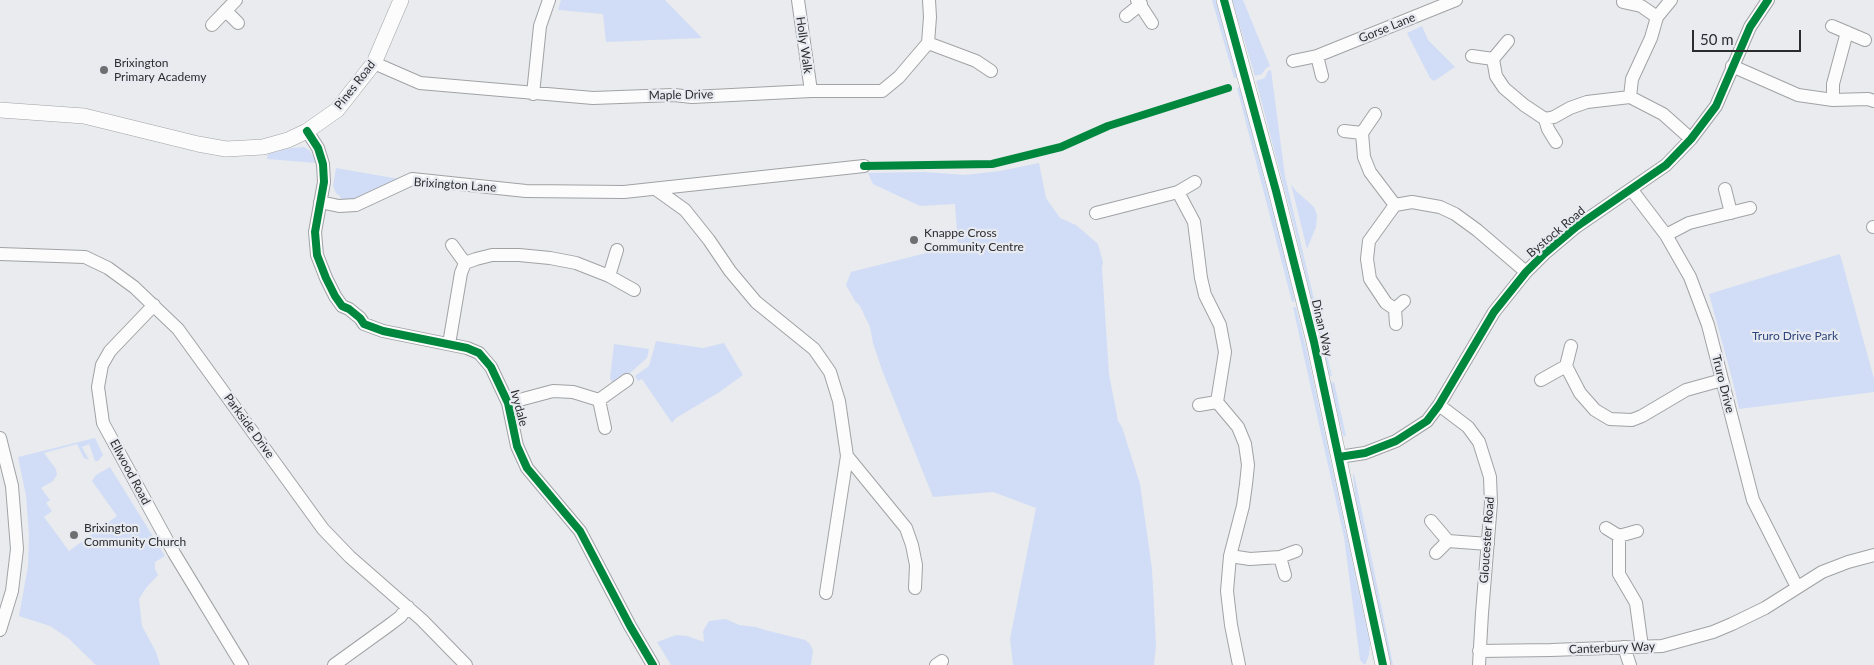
<!DOCTYPE html>
<html>
<head>
<meta charset="utf-8">
<style>
  body { margin:0 }
  #map { position:relative; width:1874px; height:665px; overflow:hidden; background:#e9ebee; font-family:Lato,sans-serif }
  canvas { display:block }
  .scale { position:absolute; left:1692px; top:30px; width:109px; height:22px; box-sizing:border-box; border:2px solid #2b2c2e; border-top:0; padding-left:6px; font-size:15px; line-height:18px; white-space:nowrap; color:#2b2c2e; -webkit-text-stroke:4px #e7eaf0; paint-order:stroke }
</style>
</head>
<body>
<div id="map">
<canvas width="1874" height="665"></canvas>
<div class="scale">50 m</div>
</div>
<script>
const c = document.querySelector('canvas').getContext('2d');
c.lineJoin = 'round';
function paint(path, color) { c.fillStyle = color; c.fill(path, 'evenodd'); }
const toPath = rows => new Path2D(rows.map(r => 'M' + r).join(''));
function strokePath(path, color, width, dash) { c.strokeStyle = color; c.lineWidth = width; c.lineCap = dash ? 'butt' : 'round'; c.setLineDash(dash || []); c.stroke(path); }
function drawText(font, color, halo, rows, align = 'center') {
  c.font = font + ' Lato,sans-serif'; c.lineWidth = 4.5; c.setLineDash([]); c.textBaseline = 'middle'; c.strokeStyle = halo; c.fillStyle = color; for (const [text, x, y, turn = 0] of rows) {
    c.save(); c.translate(x, y); c.rotate((+turn || 0) * Math.PI / 180); c.textAlign = isNaN(turn) ? turn : align; if (halo) c.strokeText(text, 0, 0); c.fillText(text, 0, 0); c.restore();
  }
}
paint(toPath([
  [561,0,665,0,702,38,606,42,603,14,558,10],
  [1212,0,1216,0,1237,78,1234,78],
  [1232,0,1243,0,1270,66,1266,68,1262,74,1255,76],
  [1422,26,1428,40,1455,67,1434,81,1430,78,1407,33],
  [1271,70,1285,176,1332,376,1330,376,1291,214,1256,81,1265,78,1268,71],
  [1240,87,1278,231,1295,301,1292,302,1237,88],
  [304,147,310,151,317,163,267,159,268,154,291,148],
  [1039,163,1046,198,1060,218,1076,225,1098,244,1103,262,1102,268,1109,374,1118,421,1122,427,1140,484,1152,569,1156,645,1154,665,1013,665,1010,639,1036,508,993,492,933,497,882,370,873,343,870,327,860,306,855,301,846,285,851,272,958,245,955,204,920,206,873,184,868,173,924,172,965,175,1000,171],
  [336,168,399,179,357,200,341,200,340,196,336,193,333,186],
  [1291,184,1295,190,1314,207,1317,215,1316,227,1307,249],
  [1840,254,1874,379,1874,392,1739,409,1734,386,1709,294],
  [1293,307,1296,307,1307,351,1370,643,1369,655,1365,665,1360,660,1344,537],
  [656,341,703,348,724,343,743,375,718,393,676,418,672,423,642,379,638,381,635,376,649,366],
  [614,344,649,349,647,358,631,372,613,384,610,378],
  [1334,382,1346,436,1343,436,1342,431,1330,383],
  [95,438,103,455,98,461,95,461,89,444,82,447,89,460,84,458,77,444,44,453,56,469,57,475,53,481,41,488,50,500,46,503,52,511,44,517,69,551,117,516,92,481,96,475,110,467,165,556,155,562,155,569,158,575,146,588,139,599,142,626,156,652,160,665,96,665,68,638,50,626,19,616,28,566,29,535,26,496,18,457],
  [1354,473,1376,580,1393,665,1391,665,1356,504,1353,475],
  [726,619,739,625,756,627,765,630,805,640,810,644,813,650,811,665,671,665,657,642,676,635,687,636,704,642,703,631,709,621]
]), '#d1ddf6');
const minor = toPath([
  [798,0,811,91],
  [1137,0,1152,23],
  [1623,2,1641,6,1657,17],
  [226,11,238,23],
  [1126,16,1141,4],
  [212,25,236,0],
  [1832,26,1865,40],
  [928,43,976,61,991,71],
  [1317,56,1322,76],
  [1472,56,1493,59,1508,41],
  [1493,59,1496,76,1504,88,1524,105,1545,119,1554,117,1570,108,1587,102,1630,97,1663,114,1691,139],
  [1293,61,1317,56,1456,0],
  [374,63,420,83,593,98,674,95,692,97,811,91,882,91,899,77,928,43,930,17,929,0],
  [1732,66,1798,95,1833,100,1868,99,1874,101],
  [533,94,540,26,549,0],
  [1630,97,1632,79,1651,38,1657,17,1671,0],
  [1833,100,1833,84,1847,32],
  [1545,119,1548,129,1556,142],
  [307,131,318,148,323,164,324,182,315,232,317,255,326,278,335,296,342,306,349,309,360,318,364,324,383,331,467,348,479,353,491,367,508,403,517,446,527,468,580,531,630,626,653,665],
  [1344,131,1362,133,1375,114],
  [1362,133,1364,157,1370,172,1395,205],
  [1195,182,1178,192,1194,222,1201,278,1205,295,1220,325,1225,352,1217,402],
  [1631,189,1666,235,1690,277,1708,325,1753,500,1797,587],
  [1725,189,1731,213],
  [657,190,685,210,709,240,730,271,756,302,814,349,830,372,839,401,847,456,826,593],
  [320,202,339,206,356,205,412,179,526,191,624,192,864,166],
  [1096,213,1178,192],
  [1873,227,1874,227],
  [1666,235,1689,223,1750,208],
  [452,245,465,263],
  [0,254,85,257,108,268,134,287,178,329,323,529,350,557,422,620,466,665],
  [609,276,617,250],
  [154,305,110,351,102,365,98,387,103,423,174,553,242,665],
  [1395,309,1386,303,1370,279,1367,259,1369,241,1395,205,1412,202,1440,207,1455,214,1477,230,1526,272],
  [1396,324,1395,309,1404,301],
  [449,344,461,273,465,263,476,259,492,255,519,255,550,258,576,263,609,276,634,290],
  [1566,366,1580,393,1595,410,1610,419,1632,420,1642,416,1686,390,1722,380],
  [1541,380,1566,366,1571,346],
  [599,400,605,428],
  [508,403,553,391,573,392,599,400,627,380],
  [1199,405,1217,402,1238,427,1245,444,1248,465,1246,484,1243,506,1230,556,1227,591,1231,625,1239,665],
  [1439,405,1468,427,1479,442,1490,477,1491,503,1482,613,1479,665],
  [0,438,12,486,17,549,12,591,0,630],
  [847,456,906,528,912,545,916,565,915,588],
  [1339,457,1365,453,1396,441,1427,421,1439,405,1494,312,1526,272,1544,254,1576,227,1666,165,1691,139,1716,106,1750,27,1768,0],
  [1431,521,1448,541,1488,544],
  [1606,528,1619,536,1637,531],
  [1619,536,1619,574,1636,603,1642,647],
  [1436,553,1448,541],
  [1230,556,1250,559,1280,557,1296,551],
  [1280,557,1285,575],
  [1624,647,1630,665],
  [1479,651,1551,650,1662,646,1713,632,1732,624,1765,608,1822,572,1848,562,1874,555],
  [334,665,388,626,400,617,408,607],
  [936,665,942,661]
]);
const tertiary = toPath([
  [1224,0,1276,191,1314,342,1383,665],
  [0,110,84,116,198,144,226,149,263,147,288,140,307,131,337,110,374,63,401,0]
]);
strokePath(minor, '#a0a2a4', 14);
strokePath(tertiary, '#a0a2a4', 16);
strokePath(minor, '#fcfcfc', 12);
strokePath(tertiary, '#fcfcfc', 15);
strokePath(toPath([
  [1224,0,1276,191,1314,342,1383,665],
  [307,131,318,148,323,164,324,182,315,232,317,255,326,278,335,296,342,306,349,309,360,318,364,324,383,331,467,348,479,353,491,367,508,403,517,446,527,468,580,531,630,626,653,665],
  [864,166,992,164,1061,147,1108,126,1228,88],
  [1339,457,1365,453,1396,441,1427,421,1439,405,1494,312,1526,272,1544,254,1576,227,1666,165,1691,139,1716,106,1750,27,1768,0]
]), '#00873e', 8);
for (const [x, y, r, color] of [
  [104,70,5,"#6e6f71"],
  [914,240,5,"#6e6f71"],
  [74,535,5,"#6e6f71"]
]) { const dot = new Path2D(); dot.arc(x, y, r, 0, 2 * Math.PI); c.fillStyle = color; c.fill(dot); strokePath(dot, '#e7eaf0', 2); }
drawText('12px', '#2b2c2e', '#e7eaf0', [
  ["Gorse Lane",1387,28,-22],
  ["Holly Walk",804,45,82],
  ["Pines Road",355,85,-52],
  ["Maple Drive",681,95,-1],
  ["Brixington Lane",455,185,4],
  ["Bystock Road",1556,232,-40],
  ["Dinan Way",1322,328,77],
  ["Truro Drive",1723,384,76],
  ["Ivydale",519,408,75],
  ["Parkside Drive",249,426,54],
  ["Ellwood Road",130,472,62],
  ["Gloucester Road",1487,540,-86],
  ["Canterbury Way",1612,648,-2]
]);
drawText('12px', '#2b2c2e', '#e7eaf0', [
  ["Brixington",114,63],
  ["Primary Academy",114,77],
  ["Knappe Cross",924,233],
  ["Community Centre",924,247],
  ["Brixington",84,528],
  ["Community Church",84,542]
], 'left');
drawText('12px', '#2f477e', '#e7eaf0', [
  ["Truro Drive Park",1795,336]
]);
</script>
</body>
</html>
